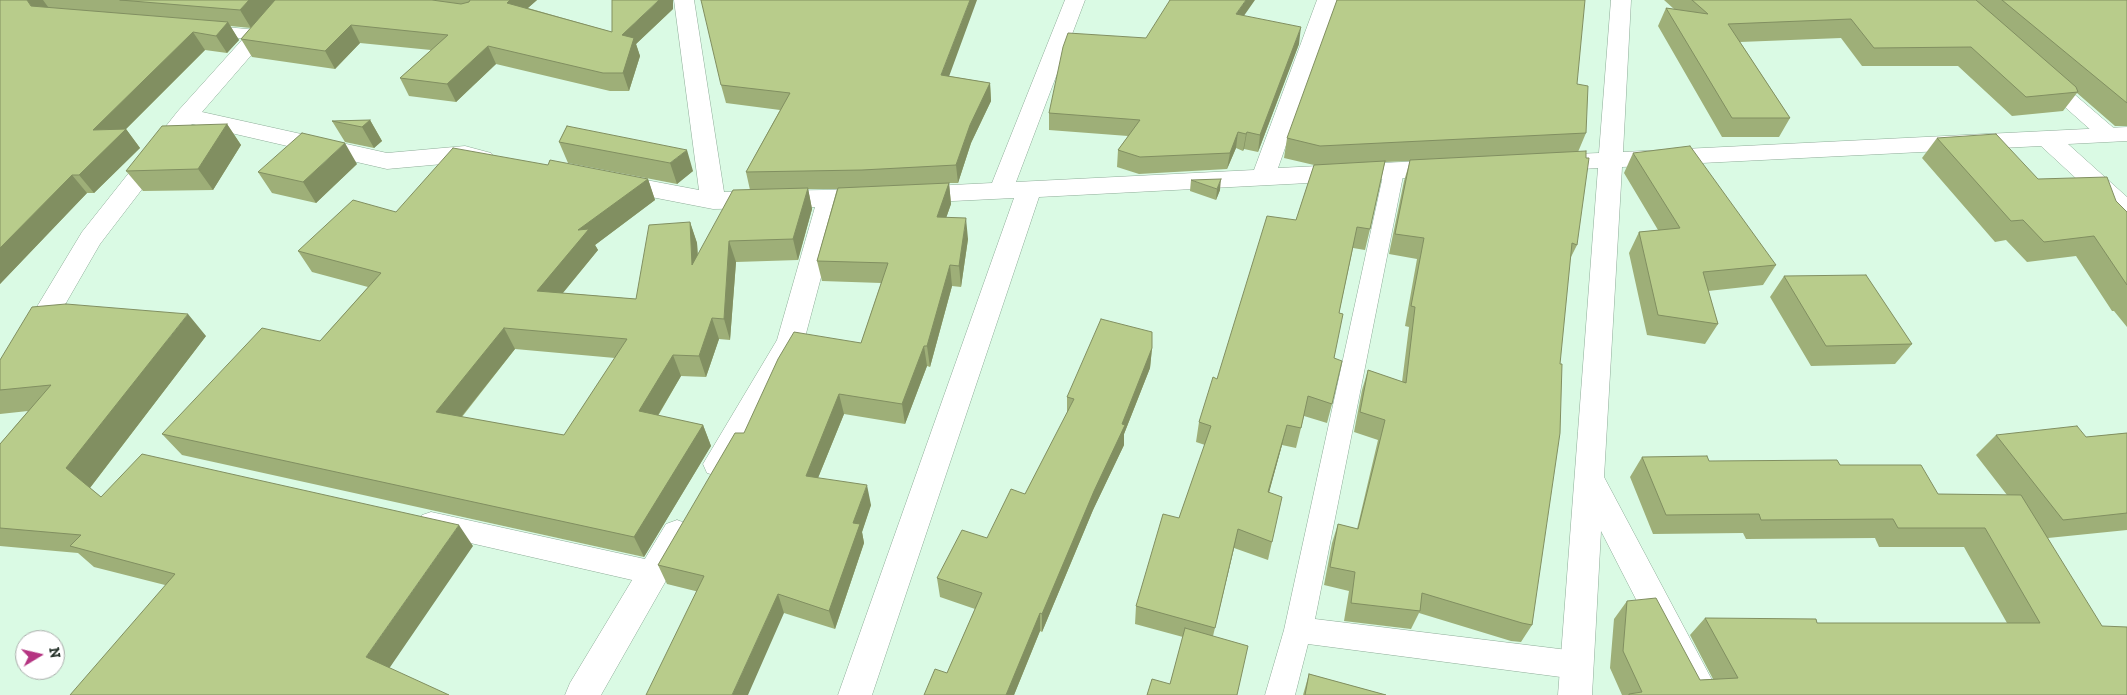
<!DOCTYPE html>
<html>
<head>
<meta charset="utf-8">
<style>
  body { margin:0 }
  #map { position:relative; width:2127px; height:695px; overflow:hidden; background:#dafae4; font-family:"Zilla Slab",serif }
  canvas { display:block }
  .north { position:absolute; left:15px; top:630px; width:50px; height:50px; box-sizing:border-box; background:#fff; border:1px solid #a9adaa; border-radius:50%; rotate:81deg; font-size:14px; font-weight:700; line-height:20px; text-align:center; color:#27332b }
  .north::after { content:''; display:block; margin:auto; width:18px; height:22px; background:#b53582; clip-path:polygon(50% 0,100% 100%,50% 72%,0 100%) }
</style>
</head>
<body>
<div id="map">
<canvas width="2127" height="695"></canvas>
<div class="north">N</div>
</div>
<script>
const c = document.querySelector('canvas').getContext('2d');
c.lineJoin = 'round';
const toPath = rows => new Path2D(rows.map(r => 'M' + r).join(''));
function strokePath(path, color, width, dash) { c.strokeStyle = color; c.lineWidth = width; c.lineCap = dash ? 'butt' : 'round'; c.setLineDash(dash || []); c.stroke(path); }
function paint(path, color) { c.fillStyle = color; c.fill(path, 'evenodd'); }
const service = toPath([
  [203,25,258,30,264,31,267,35,264,39,258,40,197,34,194,30,197,26,203,25],
  [2046,74,2053,76,2116,130,2119,135,2116,140,2109,141,2102,140,2039,84,2036,80,2039,76,2046,74],
  [1394,164,1401,166,1404,171,1315,619,1576,651,1586,655,1591,665,1586,675,1576,679,1308,644,1295,695,1265,695,1284,630,1384,171,1387,166,1394,164],
  [431,512,654,561,664,564,668,573,664,582,654,585,431,534,422,531,418,523,422,515,431,512]
]);
const minor = toPath([
  [278,0,299,0,202,112,387,153,465,146,491,153,495,158,491,163,483,166,465,162,387,169,192,124,100,244,10,400,0,403,0,368,82,232,178,111,278,0],
  [674,0,694,0,724,192,872,189,881,191,884,197,881,203,872,205,840,206,804,341,729,473,718,476,707,473,703,464,777,340,815,207,713,209,605,188,602,182,605,176,614,174,699,190,674,0],
  [1065,0,1085,0,1016,182,1254,170,1317,0,1337,0,1278,168,1443,160,1451,162,1455,168,1451,174,1443,176,1039,197,872,695,838,695,1014,198,912,203,903,201,900,195,903,189,912,187,992,183,1065,0],
  [1611,0,1631,0,1623,152,2127,127,2127,141,2068,144,2127,197,2127,219,2118,217,2041,146,1622,167,1604,477,1720,695,1685,695,1601,531,1592,695,1558,695,1598,168,1551,171,1543,168,1539,163,1543,158,1551,155,1599,153,1611,0],
  [677,520,688,524,693,533,601,695,565,695,570,683,666,524,677,520]
]);
strokePath(service, '#8eac98', 1);
strokePath(minor, '#8eac98', 1);
paint(service, '#fff');
paint(minor, '#fff');
paint(toPath([
  [0,0,537,0,528,8,612,32,673,9,636,44,640,56,629,91,610,91,496,64,456,102,409,96,400,78,431,50,360,43,335,69,252,57,241,39,262,16,251,28,230,26,239,40,227,53,205,50,126,129,140,148,94,193,87,193,0,284],
  [1664,0,2127,0,2127,126,2115,126,2077,93,2063,111,2012,116,1958,66,1862,66,1841,38,1740,42,1790,118,1779,137,1722,137,1658,26,1666,8,1674,9],
  [1245,16,1299,44,1258,152,1244,149,1243,151,1236,148,1227,169,1139,174,1117,167,1118,150,1128,136,1049,130,1049,113,1146,38],
  [949,76,990,83,991,101,971,143,958,183,949,183,951,204,946,218,968,239,961,287,952,286,930,367,927,366,905,424,844,414,818,478,871,505,862,532,864,543,835,629,784,613,667,584,658,565,744,433,861,343,881,283,822,281,817,261,837,189,808,189,812,209,798,260,736,262,730,340,719,339,706,377,681,376,658,416,703,425,711,446,644,557,182,455,162,434,320,341,368,287,312,272,298,251,396,212,548,165,648,179,655,200,595,245,598,250,563,293,636,299,690,222,697,243,698,255,750,190,746,172,780,110,726,103,721,85],
  [515,349,615,358,564,435,462,417],
  [1577,84,1586,133,1578,152,1577,245,1570,259,1532,625,1521,642,1511,641,1419,613,1411,629,1344,621,1349,591,1324,585,1332,543,1338,524,1357,529,1378,440,1354,432,1362,390,1368,370,1402,382,1409,327,1405,326,1417,259,1389,254,1404,181,1410,161,1385,162,1370,229,1365,250,1353,248,1339,313,1334,358,1332,404,1327,423,1304,416,1296,448,1282,445,1269,492,1272,542,1268,560,1234,548,1213,636,1170,684,1183,637,1135,624,1136,606,1179,518,1205,445,1196,442,1199,422,1217,379,1296,220,1314,165,1284,158,1287,138],
  [370,120,382,141,374,148,345,142,332,121],
  [227,124,241,145,213,190,143,191,126,171],
  [567,126,693,171,677,184,568,163,559,142],
  [1937,138,2038,179,2116,201,2127,212,2127,327,2114,311,2112,311,2076,256,2027,262,2006,240,1995,242,1922,158],
  [1633,153,1776,265,1763,285,1708,291,1718,324,1705,344,1647,335,1629,253,1639,232,1658,230,1624,173],
  [357,164,316,203,272,193,258,172],
  [1191,180,1220,190,1216,200,1190,191],
  [1784,276,1912,344,1895,364,1811,366,1770,297],
  [206,336,90,488,101,497,473,546,165,585,94,567,78,553,0,546,0,444,28,411,0,414,0,360],
  [1152,348,1150,368,1124,434,1124,445,1093,510,1042,632,1040,631,1014,695,924,695,947,673,975,609,940,597,937,578,987,538,1025,494,1067,414,1067,397],
  [2127,433,2127,530,2048,538,2127,695,1622,695,1610,668,1614,619,1627,601,1700,680,1713,679,1690,635,1705,618,1817,623,2007,623,1964,547,1879,547,1875,538,1746,539,1743,533,1653,534,1630,477,1642,457,1709,461,1840,465,1938,494,2007,495,1976,455,1996,435,2086,437],
  [1309,674,1386,695,1303,695]
]), '#9eaf78');
paint(toPath([
  [27,0,43,0,51,11,40,18],
  [249,0,276,0,251,28,240,10],
  [510,0,537,0,514,20,507,3],
  [659,0,673,0,673,9,636,44,640,56,629,91,623,73,622,35],
  [970,0,977,0,943,93,941,75],
  [1246,0,1255,0,1234,30,1236,14],
  [228,22,239,40,227,53,216,36],
  [351,25,360,43,335,69,325,51],
  [1301,27,1299,44,1258,152,1260,135],
  [193,32,205,50,117,138,126,129,140,148,94,193,79,175,93,130],
  [488,46,496,64,456,102,447,84],
  [990,83,991,101,971,143,958,183,956,165,970,125],
  [370,120,382,141,374,148,362,127],
  [227,124,241,145,213,190,198,169],
  [1238,132,1236,148,1227,169,1230,153],
  [1247,132,1244,149,1243,151,1246,134],
  [345,143,357,164,316,203,303,182],
  [687,150,693,171,677,184,670,163],
  [72,175,87,193,0,284,0,248],
  [648,179,655,200,595,245,598,250,547,312,537,291,578,230],
  [1221,179,1220,190,1216,200,1217,189],
  [949,183,951,204,939,238,937,217],
  [808,188,812,209,798,260,793,239],
  [966,218,968,239,961,287,959,266],
  [690,222,697,243,699,286,692,265],
  [729,241,736,262,730,340,724,319],
  [950,265,952,286,930,367,927,346],
  [188,314,206,336,89,489,66,468],
  [712,318,719,339,706,377,699,356],
  [504,328,515,349,449,432,436,412],
  [924,346,927,366,905,424,902,404],
  [1152,348,1150,368,1124,434,1124,445,1093,510,1042,632,1042,614,1122,424],
  [673,355,681,376,648,432,639,411],
  [839,394,844,414,811,495,806,476],
  [703,425,711,446,644,557,634,537],
  [1287,425,1282,445,1264,511,1268,492],
  [867,485,871,505,862,532,864,543,835,629,829,611,853,523],
  [459,525,473,546,384,676,366,657],
  [1238,529,1234,548,1211,645,1215,628],
  [778,594,784,613,748,695,732,695],
  [1040,613,1040,631,1014,695,1006,695]
]), '#818f61');
const building = toPath([
  [0,0,27,0,31,6,228,22,216,36,193,32,93,130,126,129,79,175,72,175,0,248,0,0],
  [120,0,249,0,240,10,120,0],
  [275,0,432,0,461,4,469,2,470,0,510,0,507,3,612,32,612,0,659,0,622,35,634,38,623,73,603,73,488,46,447,84,400,78,448,35,351,25,325,51,241,39,275,0],
  [701,0,970,0,941,75,990,83,970,125,956,165,862,170,746,172,790,93,721,85,701,0],
  [1170,0,1246,0,1236,14,1301,27,1260,135,1247,132,1246,134,1238,132,1230,153,1140,157,1118,150,1140,120,1049,113,1063,47,1068,33,1146,38,1170,0],
  [1337,0,1585,0,1577,84,1588,86,1586,133,1320,146,1287,138,1337,0],
  [1692,0,1976,0,2076,87,2078,92,2026,97,1971,47,1874,48,1851,19,1728,24,1790,118,1732,118,1666,8,1708,14,1692,0],
  [2002,0,2127,0,2127,103,2002,0],
  [370,120,362,127,332,121,370,120],
  [227,124,198,169,126,171,162,126,227,124],
  [567,126,687,150,670,163,559,142,567,126],
  [302,133,345,143,303,182,258,172,302,133],
  [1996,134,2038,179,2107,177,2116,201,2127,212,2127,285,2094,236,2044,242,2023,220,2011,221,1937,138,1996,134],
  [1690,146,1776,265,1703,272,1718,324,1658,315,1639,232,1680,228,1633,153,1690,146],
  [453,148,548,165,550,160,648,179,578,230,589,229,537,291,636,299,649,225,690,222,692,265,733,190,808,188,793,239,729,241,724,319,712,318,699,356,673,355,639,411,703,425,634,537,162,434,262,328,320,341,381,273,298,251,353,200,396,212,453,148],
  [504,328,627,339,564,435,436,412,504,328],
  [1586,151,1586,158,1589,158,1577,245,1572,243,1560,364,1562,364,1560,433,1532,625,1522,623,1422,593,1420,611,1351,603,1355,572,1330,567,1338,524,1358,529,1385,420,1360,412,1368,370,1406,383,1415,307,1411,306,1424,238,1395,234,1410,160,1586,151],
  [1385,161,1370,229,1357,227,1339,313,1343,314,1334,358,1342,361,1332,404,1308,396,1301,428,1287,425,1268,492,1282,497,1272,542,1238,529,1215,628,1136,606,1163,514,1179,518,1211,426,1199,422,1213,377,1217,379,1267,216,1296,220,1314,165,1385,161],
  [1221,179,1217,189,1191,180,1221,179],
  [949,183,937,217,966,218,959,266,950,265,927,346,924,346,902,404,839,394,806,476,867,485,853,523,860,524,829,611,778,594,732,695,646,695,704,576,658,565,735,433,744,433,778,359,794,332,861,343,888,263,817,261,838,188,949,183],
  [1866,275,1912,344,1826,346,1784,276,1866,275],
  [66,304,188,314,66,468,101,497,142,454,459,525,366,657,449,695,70,695,175,574,70,546,81,535,0,528,0,444,51,385,0,390,0,360,32,307,66,304],
  [1101,319,1152,332,1152,348,1122,424,1125,425,1094,491,1042,614,1040,613,1006,695,924,695,935,669,947,673,982,593,937,578,962,530,987,538,1011,489,1025,494,1074,399,1067,397,1101,319],
  [2077,426,2086,437,2127,433,2127,513,2063,520,1996,435,2077,426],
  [1707,456,1709,461,1837,460,1840,465,1921,465,1938,494,2021,495,2102,626,2127,627,2127,695,1629,695,1629,694,1642,692,1623,651,1627,601,1656,598,1700,680,1738,678,1705,618,1816,619,1817,623,2040,623,1985,528,1898,528,1893,519,1761,520,1759,514,1666,515,1642,457,1707,456],
  [1185,628,1248,646,1237,695,1147,695,1152,679,1170,684,1185,628],
  [1309,674,1386,695,1305,695,1309,674]
]);
paint(building, '#b8cc8b');
strokePath(building, '#818f61', 1);
</script>
</body>
</html>
